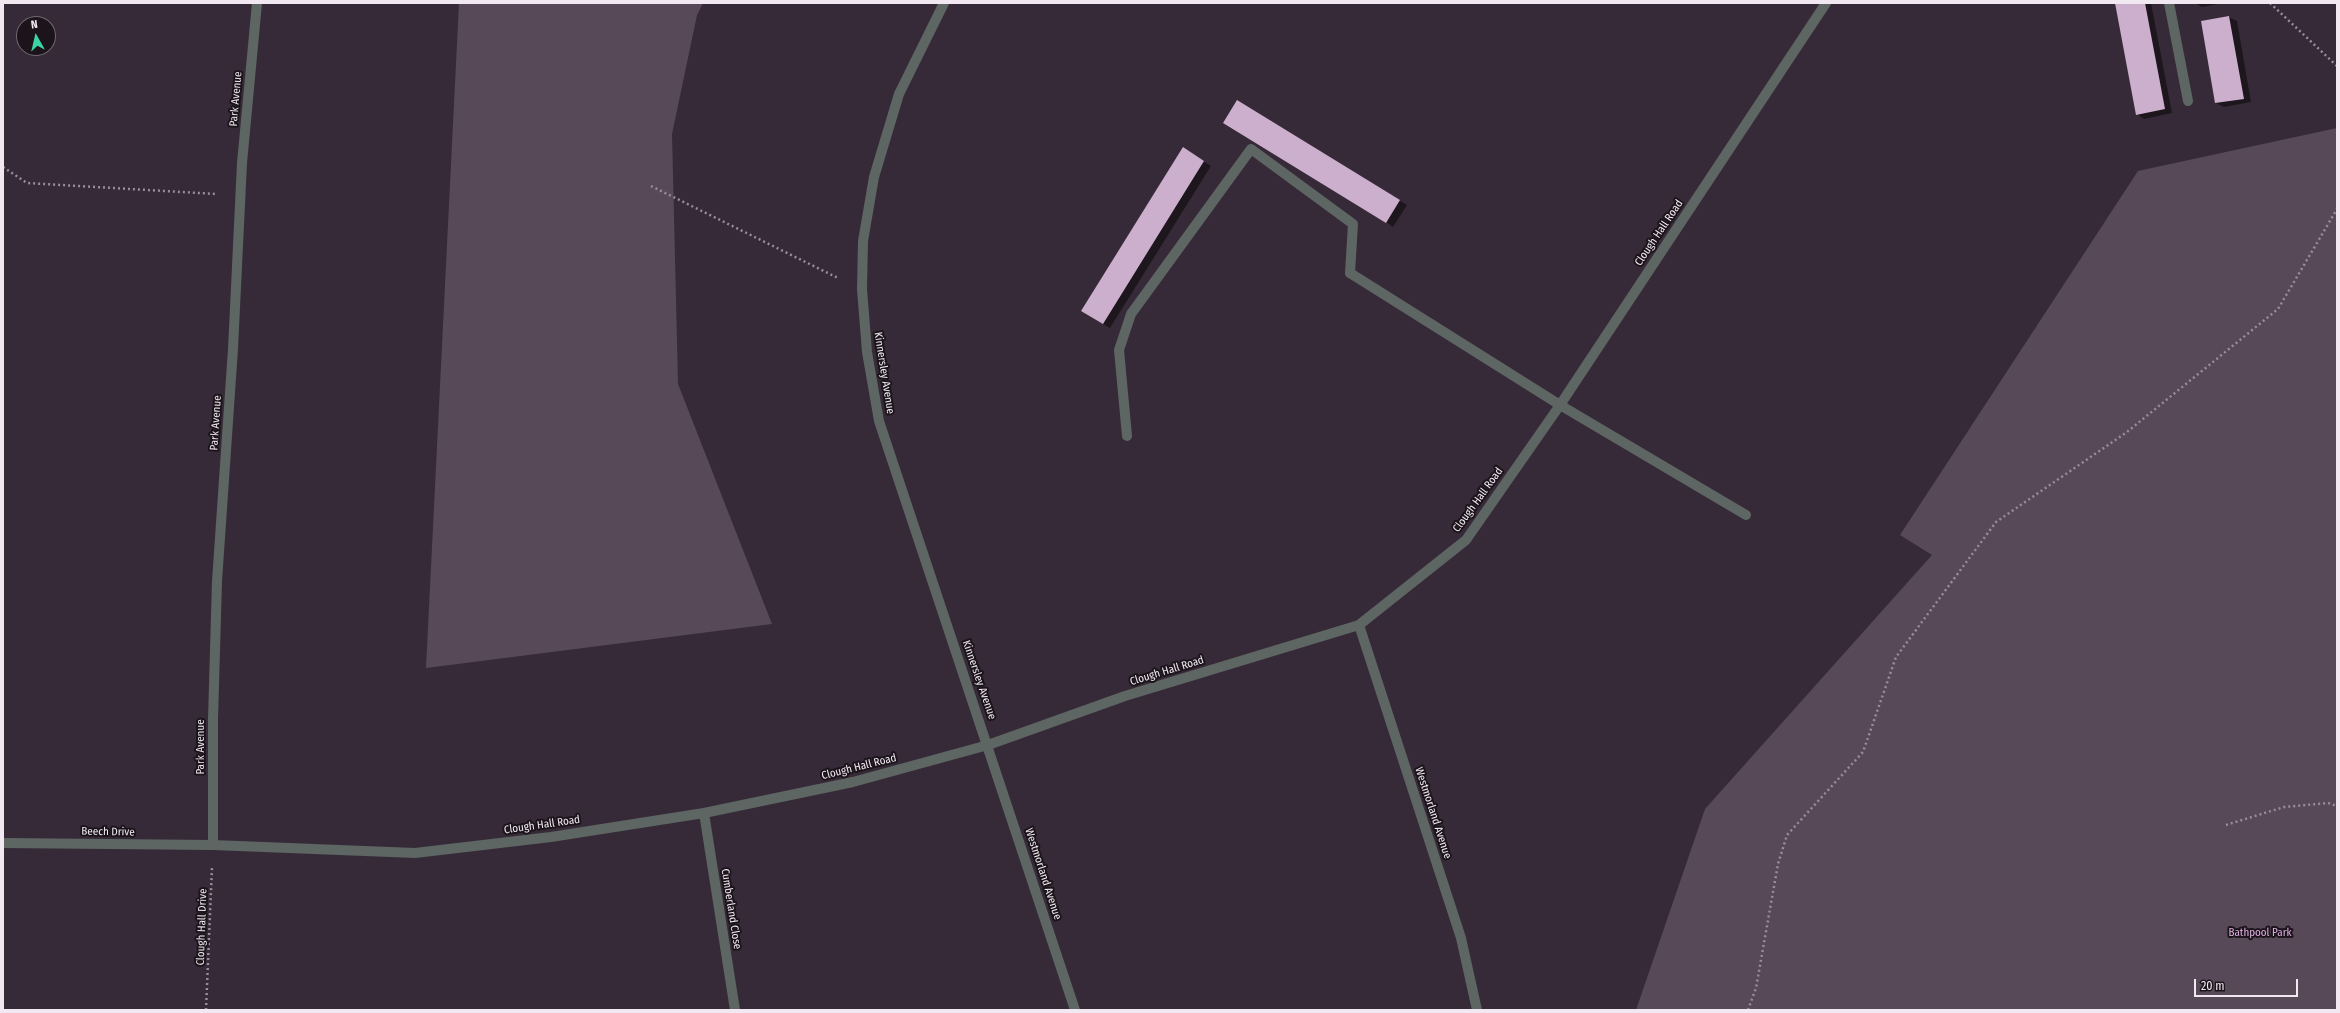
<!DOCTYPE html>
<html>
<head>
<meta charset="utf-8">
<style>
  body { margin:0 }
  #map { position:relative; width:2340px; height:1013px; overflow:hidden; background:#372a38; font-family:"Fira Sans Condensed",sans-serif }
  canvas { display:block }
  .frame { position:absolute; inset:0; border:4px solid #f1e8f1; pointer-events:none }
  .north { position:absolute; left:16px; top:16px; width:40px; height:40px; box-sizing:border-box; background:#1b151b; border:1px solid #716971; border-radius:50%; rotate:352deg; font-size:11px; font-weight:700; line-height:16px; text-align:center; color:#f1e8f1 }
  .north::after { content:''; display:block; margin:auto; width:14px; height:18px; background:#3dd4a3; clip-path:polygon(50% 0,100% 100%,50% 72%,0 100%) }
  .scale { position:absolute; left:2194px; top:979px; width:104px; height:18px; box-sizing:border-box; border:2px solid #f1e8f1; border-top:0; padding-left:5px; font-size:12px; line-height:14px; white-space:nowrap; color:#f1e8f1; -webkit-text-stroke:3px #1b151b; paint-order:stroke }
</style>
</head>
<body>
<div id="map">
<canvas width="2340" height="1013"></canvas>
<div class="frame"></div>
<div class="north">N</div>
<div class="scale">20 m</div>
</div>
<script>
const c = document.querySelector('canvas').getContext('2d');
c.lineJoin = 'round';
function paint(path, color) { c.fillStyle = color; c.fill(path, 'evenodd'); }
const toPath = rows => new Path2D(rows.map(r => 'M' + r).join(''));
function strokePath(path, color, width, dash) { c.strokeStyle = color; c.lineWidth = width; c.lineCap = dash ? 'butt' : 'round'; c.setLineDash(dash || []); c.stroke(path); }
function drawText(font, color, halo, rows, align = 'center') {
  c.font = font + ' "Fira Sans Condensed",sans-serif'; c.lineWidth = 4; c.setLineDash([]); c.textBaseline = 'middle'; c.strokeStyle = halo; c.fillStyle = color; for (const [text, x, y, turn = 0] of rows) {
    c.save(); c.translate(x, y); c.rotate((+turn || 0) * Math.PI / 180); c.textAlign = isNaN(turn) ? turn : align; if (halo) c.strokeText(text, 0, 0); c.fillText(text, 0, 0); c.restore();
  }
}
paint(toPath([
  [459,3,703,3,697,15,672,134,678,384,772,624,426,668],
  [2337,128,2337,1010,1636,1010,1705,809,1932,555,1900,535,2138,171]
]), '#584959');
paint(toPath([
  [2116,3,2151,3,2172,113,2144,119,2137,114],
  [2195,3,2224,3,2202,7],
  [2229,17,2237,21,2251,102,2224,107,2216,103,2202,22],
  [1245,106,1407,205,1393,227,1386,222],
  [1190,153,1211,166,1110,328,1082,311]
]), '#0007');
paint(toPath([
  [2115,3,2145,3,2165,109,2136,115],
  [2229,16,2244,99,2215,103,2201,21],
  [1237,100,1400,200,1386,223,1223,123],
  [1183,147,1204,161,1103,324,1081,311]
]), '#ccaecd');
strokePath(toPath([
  [2270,3,2337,66],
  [3,167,27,183,216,194],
  [651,186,838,278],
  [2226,825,2284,807,2328,803,2337,806],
  [206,1010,212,867],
  [1748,1010,1756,988,1778,864,1787,835,1863,752,1896,657,1996,522,2127,432,2278,309,2337,209]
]), '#988d99', 2.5, [2, 3]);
strokePath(toPath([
  [2169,3,2188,101],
  [1127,436,1119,350,1131,314,1251,149,1353,224,1350,273]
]), '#5d6662', 10);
strokePath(toPath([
  [944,3,899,94,874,177,863,241,862,289,867,352,879,421,1075,1010],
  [1350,273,1560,405,1746,515],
  [1359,625,1461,938,1477,1010],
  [704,813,735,1010],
  [3,843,213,845,415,853,551,837,704,813,853,782,988,745,1125,696,1359,625,1466,540,1560,405,1826,3],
  [213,845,213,719,217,581,233,349,242,163,257,3]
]), '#5d6662', 10);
drawText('11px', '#f1e8f1', '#1b151b', [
  ["Park Avenue",236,99,-85],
  ["Clough Hall Road",1659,233,-56],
  ["Kinnersley Avenue",884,373,81],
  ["Park Avenue",216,423,-86],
  ["Clough Hall Road",1478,500,-54],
  ["Clough Hall Road",1167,671,-17],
  ["Kinnersley Avenue",979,680,71],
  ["Park Avenue",201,747,-90],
  ["Clough Hall Road",859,767,-14],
  ["Westmorland Avenue",1433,813,72],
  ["Clough Hall Road",542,825,-8],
  ["Beech Drive",108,832,1],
  ["Westmorland Avenue",1043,874,72],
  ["Cumberland Close",731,909,81],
  ["Clough Hall Drive",202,927,-88]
]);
drawText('11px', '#deaedf', '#1b151b', [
  ["Bathpool Park",2260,933]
]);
</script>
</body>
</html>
